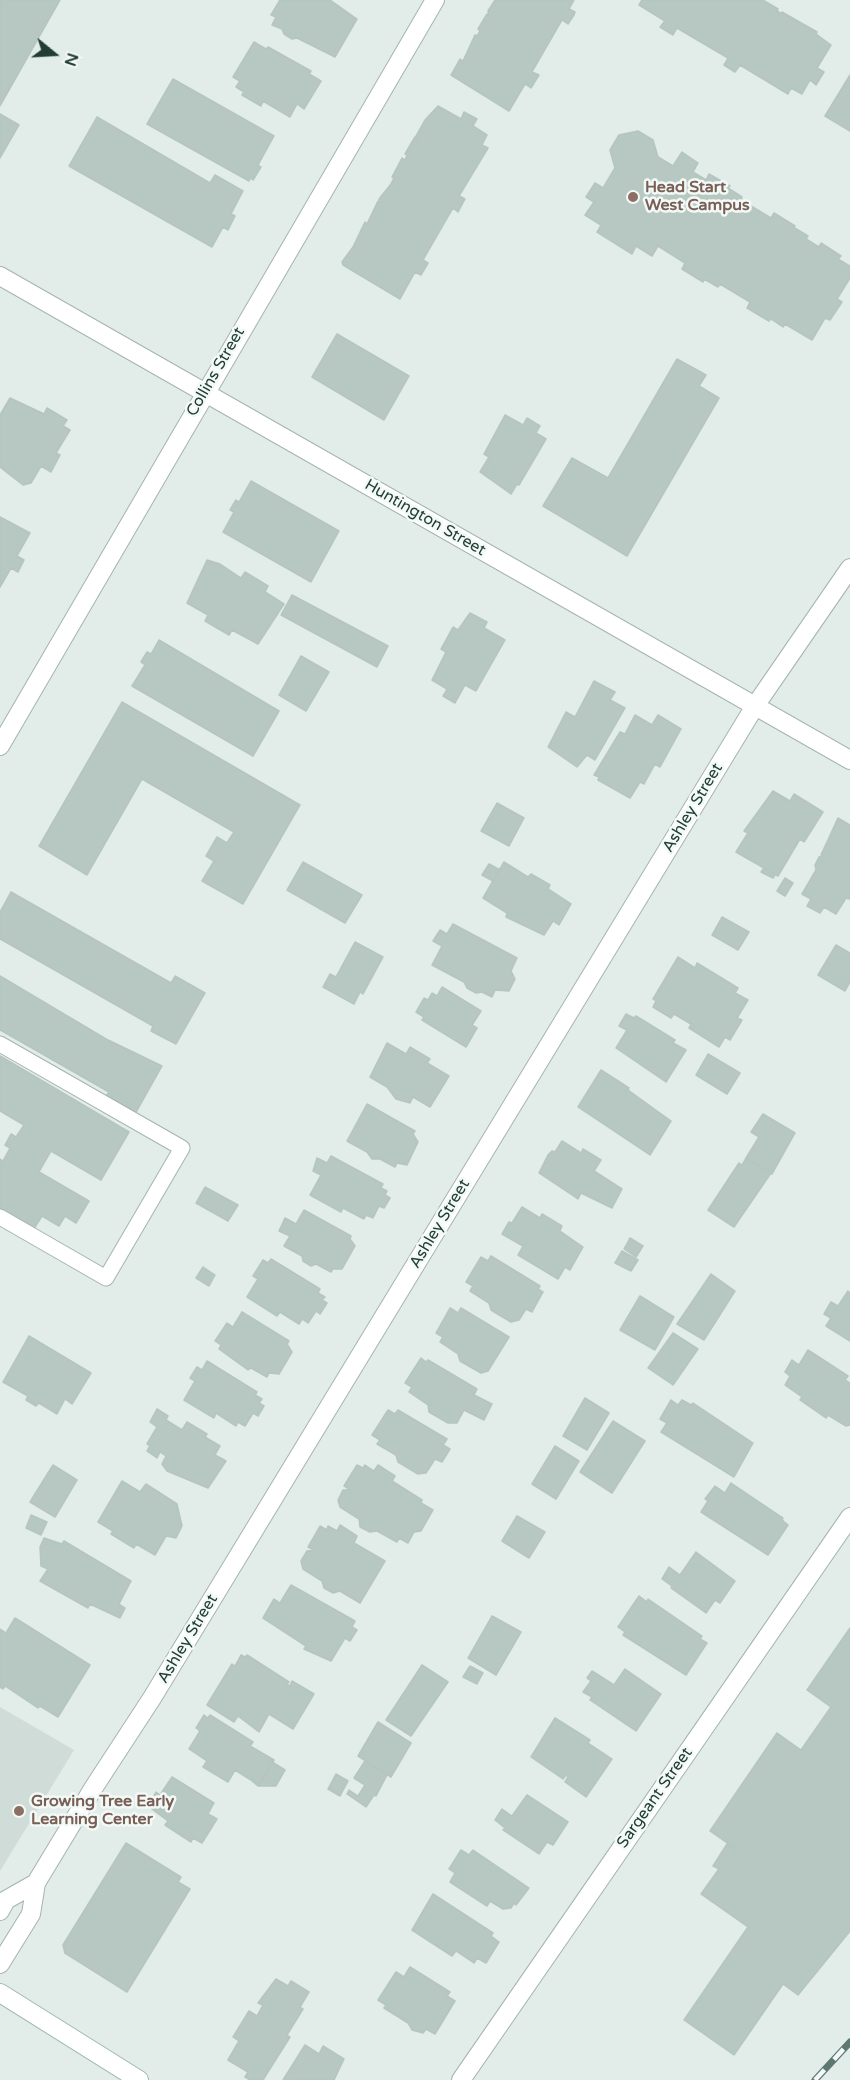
<!DOCTYPE html>
<html>
<head>
<meta charset="utf-8">
<style>
  body { margin:0 }
  #map { position:relative; width:850px; height:2080px; overflow:hidden; background:#e2ece8; font-family:"Varela Round",sans-serif }
  canvas { display:block }
  .north { position:absolute; left:24px; top:24px; width:60px; height:60px; -webkit-text-stroke:4px #f2f9f6; paint-order:stroke; rotate:108deg; font-size:16px; font-weight:700; line-height:24px; text-align:center; color:#223d36 }
  .north::after { content:''; display:block; margin:auto; width:21px; height:27px; background:#223d36; clip-path:polygon(50% 0,100% 100%,50% 72%,0 100%) }
</style>
</head>
<body>
<div id="map">
<canvas width="850" height="2080"></canvas>
<div class="north">N</div>
</div>
<script>
const c = document.querySelector('canvas').getContext('2d');
c.lineJoin = 'round';
function paint(path, color) { c.fillStyle = color; c.fill(path, 'evenodd'); }
const toPath = rows => new Path2D(rows.map(r => 'M' + r).join(''));
function strokePath(path, color, width, dash) { c.strokeStyle = color; c.lineWidth = width; c.lineCap = dash ? 'butt' : 'round'; c.setLineDash(dash || []); c.stroke(path); }
function drawText(font, color, halo, rows, align = 'center') {
  c.font = font + ' "Varela Round",sans-serif'; c.lineWidth = 5; c.setLineDash([]); c.textBaseline = 'middle'; c.strokeStyle = halo; c.fillStyle = color; for (const [text, x, y, turn = 0] of rows) {
    c.save(); c.translate(x, y); c.rotate((+turn || 0) * Math.PI / 180); c.textAlign = isNaN(turn) ? turn : align; if (halo) c.strokeText(text, 0, 0); c.fillText(text, 0, 0); c.restore();
  }
}
paint(toPath([
  [0,1707,74,1750,0,1871]
]), '#d0dcd7');
const building = toPath([
  [0,0,60,0,0,106,0,0],
  [280,0,330,0,357,19,335,57,297,38,292,39,284,34,282,29,272,25,276,17,271,15,280,0],
  [495,0,574,0,569,9,575,12,574,15,568,24,562,20,532,72,539,75,531,88,525,84,509,111,451,75,460,59,463,61,475,35,477,36,480,31,478,29,487,14,489,15,488,11,495,0],
  [642,0,763,0,778,9,777,11,782,14,782,12,817,32,816,34,831,45,817,68,824,72,816,85,810,80,802,94,791,88,788,94,740,65,735,72,724,65,728,58,677,28,673,35,660,27,665,21,639,5,642,0],
  [254,42,266,49,268,47,311,71,309,74,321,81,304,109,297,104,290,117,263,101,261,106,242,95,244,92,236,87,240,81,233,77,254,42],
  [850,75,850,131,825,116,850,75],
  [173,79,274,136,258,165,261,167,253,180,250,178,249,181,147,124,173,79],
  [438,106,461,119,464,112,477,119,473,126,487,135,482,145,488,148,459,196,465,199,458,212,453,208,423,260,428,263,421,275,415,272,400,299,343,265,342,262,353,247,365,222,367,224,378,201,381,203,379,199,391,184,394,178,392,177,402,158,405,160,407,155,405,154,415,137,417,139,416,136,425,120,438,106],
  [0,114,19,125,0,158,0,114],
  [97,117,210,183,215,175,243,191,231,214,235,216,228,230,223,227,212,247,69,166,97,117],
  [638,131,653,140,658,157,673,166,682,152,698,163,693,172,706,180,709,174,730,186,728,188,742,197,741,200,771,218,774,213,795,226,793,227,808,236,806,239,819,247,821,243,841,256,838,259,850,266,850,278,837,299,842,302,830,320,825,318,812,340,785,324,783,327,771,319,769,321,747,308,750,302,720,284,718,287,704,279,703,282,682,269,685,263,658,246,652,256,636,246,632,254,597,232,601,225,585,215,594,202,586,197,595,183,603,188,615,168,610,150,619,135,638,131],
  [337,334,409,376,384,420,312,377,337,334],
  [677,359,706,375,699,386,719,398,627,556,543,506,572,458,608,478,677,359],
  [10,398,44,414,47,408,67,420,63,426,70,430,56,453,60,455,51,472,41,466,31,483,23,485,0,467,0,415,10,398],
  [505,415,523,425,527,418,540,426,536,433,546,439,519,485,517,484,511,494,480,472,489,457,484,454,505,415],
  [251,481,339,531,311,582,223,532,234,512,230,510,236,500,239,502,251,481],
  [0,517,30,533,17,556,24,560,18,572,11,568,0,587,0,517],
  [207,560,220,564,241,578,245,572,268,586,265,592,284,604,258,644,232,630,229,635,205,621,208,615,187,603,207,560],
  [292,595,388,646,377,667,281,615,292,595],
  [470,613,487,622,484,628,505,640,476,691,465,685,455,703,443,696,447,689,432,680,446,652,441,649,453,627,458,630,470,613],
  [159,640,279,711,253,756,132,686,145,665,141,662,147,652,151,654,159,640],
  [301,656,329,672,306,711,279,695,301,656],
  [594,681,615,692,610,700,625,708,595,760,587,755,577,767,548,747,566,712,575,717,594,681],
  [122,702,300,805,243,904,202,881,214,861,206,856,217,837,227,843,234,832,142,779,87,875,39,846,122,702],
  [635,715,652,725,658,715,681,729,660,767,655,764,644,784,640,782,630,798,598,780,599,777,594,775,620,732,625,734,635,715],
  [773,791,790,801,794,794,823,812,804,842,800,839,778,876,736,852,748,833,744,831,773,791],
  [497,803,524,818,509,846,481,831,497,803],
  [838,818,850,825,850,897,849,899,846,898,836,914,824,907,820,913,807,906,811,899,802,894,816,870,815,865,819,857,823,856,821,855,838,818],
  [303,862,362,895,345,923,287,890,303,862],
  [504,862,528,877,531,874,550,885,548,889,571,904,559,925,553,921,544,935,506,917,507,913,483,898,504,862],
  [489,864,500,870,493,881,482,875,489,864],
  [764,868,775,875,773,878,761,872,764,868],
  [785,878,793,883,785,896,777,891,785,878],
  [11,892,171,983,175,976,205,993,176,1044,151,1031,153,1026,0,939,0,912,11,892],
  [722,917,749,932,738,950,712,935,722,917],
  [453,924,517,958,511,971,515,979,509,991,495,990,492,997,482,992,476,993,467,988,464,982,432,965,442,946,433,941,440,930,447,934,453,924],
  [355,942,383,957,363,994,360,992,354,1004,323,987,330,974,336,977,355,942],
  [836,945,850,953,850,982,845,991,818,975,836,945],
  [678,957,695,968,697,963,738,988,735,993,748,1000,737,1018,742,1020,730,1040,725,1037,719,1047,689,1028,691,1024,674,1014,671,1018,653,1007,656,1001,653,999,678,957],
  [0,976,106,1039,162,1066,134,1116,104,1099,109,1092,0,1030,0,976],
  [442,987,481,1011,472,1025,477,1028,466,1047,422,1020,424,1017,416,1012,424,998,428,1000,432,993,437,996,442,987],
  [626,1014,634,1018,636,1016,675,1040,673,1043,686,1050,666,1082,616,1048,627,1030,619,1026,626,1014],
  [387,1043,406,1054,410,1047,430,1059,427,1063,449,1076,430,1107,413,1097,410,1103,396,1099,387,1087,370,1077,387,1043],
  [708,1054,740,1073,727,1094,696,1075,708,1054],
  [0,1056,129,1132,101,1180,51,1151,39,1172,89,1201,76,1223,65,1216,59,1226,42,1216,32,1232,0,1213,0,1159,3,1161,10,1148,5,1145,11,1134,16,1137,24,1125,0,1111,0,1056],
  [601,1070,629,1088,628,1090,671,1121,650,1155,578,1107,601,1070],
  [367,1104,415,1131,413,1134,418,1142,407,1165,397,1163,395,1167,380,1159,372,1159,367,1152,347,1141,367,1104],
  [763,1114,795,1133,772,1174,746,1158,759,1137,751,1132,763,1114],
  [562,1141,581,1153,583,1149,601,1160,594,1171,622,1189,612,1208,581,1193,578,1199,539,1173,548,1155,552,1151,555,1152,562,1141],
  [331,1156,383,1184,381,1188,387,1191,385,1195,390,1198,384,1208,379,1206,373,1218,366,1215,364,1219,343,1208,341,1212,310,1195,321,1175,313,1171,317,1158,327,1163,331,1156],
  [746,1158,771,1173,734,1227,708,1210,739,1163,742,1165,746,1158],
  [205,1187,238,1205,228,1221,196,1203,205,1187],
  [522,1207,540,1218,542,1214,562,1226,560,1231,583,1247,570,1270,565,1267,558,1279,518,1255,523,1246,502,1234,509,1222,512,1223,522,1207],
  [304,1210,351,1236,350,1239,355,1246,342,1269,333,1269,331,1272,316,1264,311,1266,303,1261,302,1256,284,1246,290,1236,279,1231,285,1218,296,1224,304,1210],
  [630,1238,643,1246,636,1257,624,1249,630,1238],
  [622,1251,638,1260,631,1271,615,1263,622,1251],
  [491,1256,540,1286,538,1289,543,1292,532,1312,526,1309,519,1320,511,1322,491,1310,489,1303,470,1291,473,1286,466,1282,481,1257,488,1261,491,1256],
  [271,1259,320,1289,318,1293,325,1297,322,1300,327,1303,320,1314,316,1311,308,1323,302,1319,299,1324,280,1312,277,1316,247,1297,258,1279,253,1276,263,1260,268,1263,271,1259],
  [203,1267,215,1275,209,1286,196,1278,203,1267],
  [711,1274,735,1291,704,1340,677,1324,711,1274],
  [848,1291,850,1293,850,1341,826,1326,831,1318,824,1314,831,1302,838,1306,848,1291],
  [640,1296,674,1317,655,1350,620,1330,640,1296],
  [450,1308,458,1313,461,1308,509,1337,488,1371,481,1373,460,1361,458,1354,440,1342,443,1337,436,1333,450,1308],
  [242,1312,289,1341,287,1344,292,1352,279,1374,269,1373,267,1377,251,1368,248,1370,219,1349,221,1345,215,1341,227,1323,233,1327,242,1312],
  [673,1333,698,1349,673,1385,648,1368,673,1333],
  [29,1336,91,1373,72,1404,65,1399,57,1414,39,1403,36,1406,26,1400,28,1396,3,1382,29,1336],
  [808,1350,848,1376,845,1380,850,1383,850,1425,846,1426,828,1415,826,1418,800,1400,802,1397,785,1385,790,1376,785,1372,792,1360,799,1365,808,1350],
  [421,1358,426,1362,428,1360,477,1389,474,1395,492,1404,484,1420,464,1410,457,1423,448,1423,429,1412,428,1405,409,1392,412,1387,405,1383,421,1358],
  [207,1361,257,1392,255,1395,262,1399,259,1403,264,1406,258,1416,253,1413,245,1426,238,1422,236,1426,216,1413,214,1418,184,1400,195,1381,190,1378,197,1367,202,1370,207,1361],
  [585,1398,609,1413,587,1450,563,1436,585,1398],
  [671,1400,678,1405,682,1400,691,1405,693,1403,753,1443,734,1477,661,1432,667,1423,660,1419,671,1400],
  [157,1409,168,1416,166,1420,182,1430,187,1422,207,1434,205,1437,220,1446,215,1455,226,1461,208,1488,167,1471,162,1464,166,1456,160,1452,157,1458,147,1451,150,1446,147,1444,157,1427,150,1422,157,1409],
  [388,1410,395,1414,398,1410,447,1439,443,1445,450,1449,442,1462,435,1459,426,1473,418,1474,398,1462,396,1455,377,1444,380,1440,372,1435,388,1410],
  [613,1421,645,1441,612,1493,580,1472,613,1421],
  [555,1446,579,1461,556,1499,532,1484,555,1446],
  [53,1465,77,1480,55,1517,30,1502,53,1465],
  [357,1465,363,1468,365,1465,374,1471,378,1465,395,1476,392,1481,422,1500,421,1503,433,1510,421,1531,414,1532,408,1543,399,1538,397,1542,377,1531,370,1532,360,1527,359,1519,340,1507,338,1500,343,1490,350,1490,344,1486,357,1465],
  [122,1481,140,1492,146,1484,177,1504,182,1526,176,1538,166,1536,155,1555,136,1544,134,1548,111,1534,113,1531,98,1522,122,1481],
  [731,1483,783,1518,782,1520,788,1525,768,1555,701,1512,708,1501,705,1499,715,1486,725,1493,731,1483],
  [31,1515,47,1522,41,1535,26,1528,31,1515],
  [517,1516,545,1532,529,1558,502,1541,517,1516],
  [340,1525,357,1536,354,1543,385,1561,360,1603,340,1591,333,1593,324,1588,322,1581,303,1569,301,1561,307,1551,314,1550,308,1547,320,1526,327,1530,328,1526,337,1531,340,1525],
  [44,1538,62,1544,64,1541,131,1581,119,1604,125,1608,120,1618,90,1604,88,1608,40,1581,48,1569,41,1566,40,1547,44,1538],
  [696,1552,735,1581,720,1603,715,1600,706,1613,671,1588,672,1586,662,1579,669,1567,680,1575,696,1552],
  [291,1585,355,1621,352,1627,357,1630,350,1641,345,1638,331,1661,304,1649,306,1646,263,1618,274,1599,280,1603,291,1585],
  [639,1596,647,1602,648,1599,702,1636,700,1639,707,1643,686,1675,623,1635,625,1632,618,1627,639,1596],
  [492,1616,521,1632,496,1675,468,1658,492,1616],
  [15,1618,90,1665,58,1717,40,1706,38,1708,5,1686,3,1689,0,1687,0,1629,6,1633,15,1618],
  [850,1628,850,1931,798,1995,783,1984,734,2055,684,2020,748,1927,701,1894,719,1869,713,1866,727,1844,733,1847,710,1831,777,1733,801,1750,831,1707,807,1690,850,1628],
  [241,1655,245,1657,247,1655,289,1682,287,1684,290,1686,292,1681,314,1694,293,1729,269,1714,259,1732,238,1716,234,1722,207,1705,232,1664,235,1666,241,1655],
  [422,1665,448,1682,411,1736,386,1720,422,1665],
  [470,1666,483,1673,477,1684,463,1677,470,1666],
  [625,1669,661,1694,636,1731,590,1700,592,1697,583,1692,591,1681,587,1678,592,1671,614,1685,625,1669],
  [204,1715,208,1718,210,1715,253,1742,250,1746,274,1760,259,1785,235,1770,228,1782,203,1767,207,1761,189,1749,200,1731,196,1728,204,1715],
  [555,1718,590,1740,588,1743,612,1759,586,1797,565,1782,568,1777,566,1775,563,1779,531,1757,555,1718],
  [378,1722,411,1743,391,1777,358,1756,378,1722],
  [365,1761,387,1775,376,1796,374,1795,366,1807,347,1794,349,1790,358,1796,365,1785,354,1778,365,1761],
  [272,1762,285,1770,276,1786,258,1786,252,1781,259,1785,272,1762],
  [336,1774,348,1781,340,1796,328,1789,336,1774],
  [172,1777,214,1803,208,1814,217,1819,202,1843,193,1838,191,1842,165,1825,168,1821,148,1806,156,1792,160,1795,172,1777],
  [527,1795,568,1822,553,1845,547,1842,539,1854,503,1830,505,1828,495,1820,502,1809,512,1816,527,1795],
  [126,1843,181,1877,178,1882,190,1889,127,1992,65,1953,63,1945,126,1843],
  [461,1850,469,1855,473,1850,529,1888,516,1905,514,1903,511,1908,503,1909,490,1901,487,1906,450,1882,455,1873,449,1869,461,1850],
  [433,1894,493,1933,491,1936,499,1942,486,1963,477,1958,474,1963,456,1951,452,1956,412,1930,433,1894],
  [410,1967,450,1992,447,1996,455,2001,435,2034,426,2029,423,2033,412,2030,408,2023,384,2008,386,2005,378,2000,396,1972,404,1977,410,1967],
  [276,1979,288,1986,291,1981,309,1992,300,2007,303,2009,287,2035,290,2037,263,2080,250,2080,245,2077,248,2072,228,2060,239,2041,233,2037,249,2011,257,2016,263,2005,258,2003,276,1979],
  [305,2045,319,2054,323,2046,344,2059,334,2080,283,2080,305,2045]
]);
paint(building, '#b7c7c1');
strokePath(building, '#b4c6bf', 1.5);
const service = toPath([
  [0,1044,182,1148,106,1278,0,1217]
]);
const minor = toPath([
  [0,276,850,760],
  [0,1911,6,1900,36,1883],
  [0,1964,31,1914,36,1883,94,1787,152,1698,755,706,850,568],
  [461,2080,850,1517]
]);
const tertiary = toPath([
  [0,746,435,0]
]);
const secondary = toPath([
  [0,1993,139,2080]
]);
strokePath(service, '#a5b4af', 17);
strokePath(minor, '#a5b4af', 20);
strokePath(tertiary, '#a5b4af', 20);
strokePath(secondary, '#a0b8b0', 20);
strokePath(service, '#fff', 15);
strokePath(minor, '#fff', 18);
strokePath(tertiary, '#fff', 18);
strokePath(secondary, '#fff', 18);
const rail = toPath([
  [815,2080,850,2042]
]);
strokePath(rail, '#5d7872', 7);
strokePath(rail, '#f2f9f6', 4.5, [14]);
for (const [x, y, r, color] of [
  [633,197,6,"#8d6e63"],
  [19,1811,6,"#8d6e63"]
]) { const dot = new Path2D(); dot.arc(x, y, r, 0, 2 * Math.PI); c.fillStyle = color; c.fill(dot); strokePath(dot, '#f2f9f6', 2); }
drawText('bold 16px', '#785e54', '#f2f9f6', [
  ["Head Start",645,188],
  ["West Campus",645,206],
  ["Growing Tree Early",31,1802],
  ["Learning Center",31,1820]
], 'left');
drawText('16px', '#223d36', '#f2f9f6', [
  ["Collins Street",216,372,-60],
  ["Huntington Street",425,518,30],
  ["Ashley Street",693,808,-59],
  ["Ashley Street",440,1224,-59],
  ["Ashley Street",188,1639,-59],
  ["Sargeant Street",655,1798,-55]
]);
</script>
</body>
</html>
